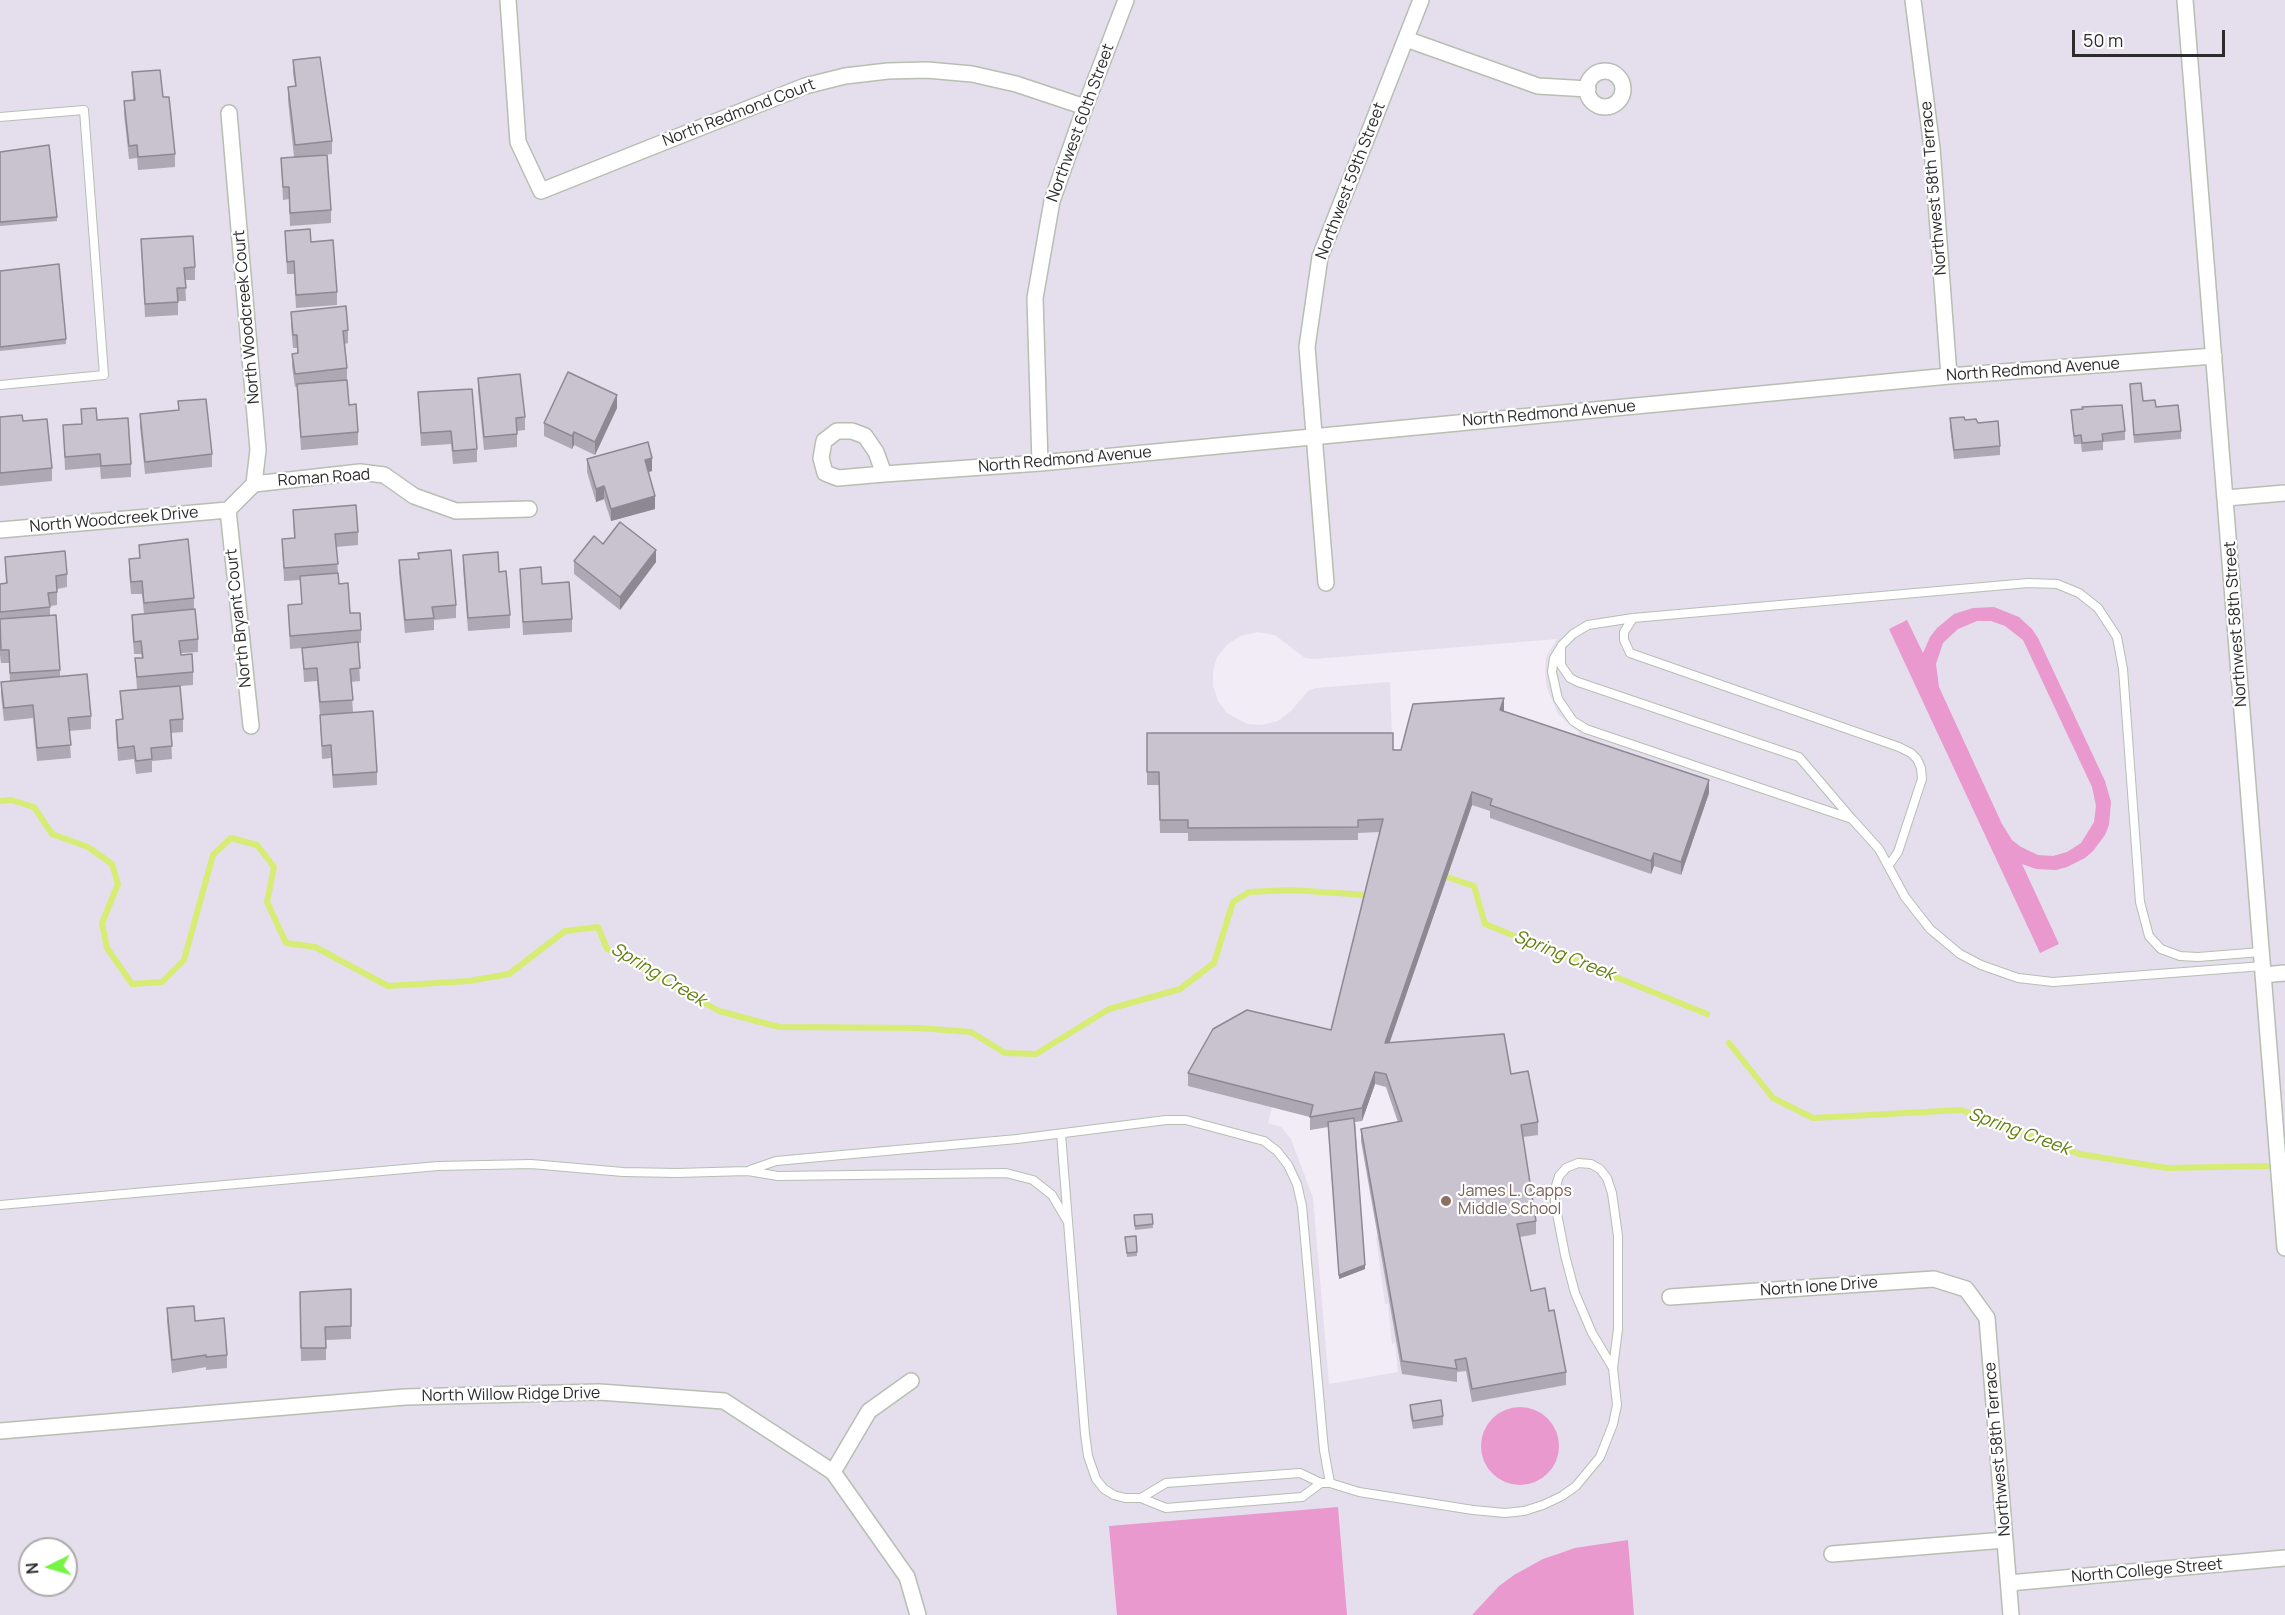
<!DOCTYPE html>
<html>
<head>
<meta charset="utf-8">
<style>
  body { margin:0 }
  #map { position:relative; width:2285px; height:1615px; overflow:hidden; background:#e5deed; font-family:Manrope,sans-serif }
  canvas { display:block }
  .north { position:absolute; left:18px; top:1537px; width:60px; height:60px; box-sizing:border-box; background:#fff; border:2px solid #ababab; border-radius:50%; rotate:265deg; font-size:16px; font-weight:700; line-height:24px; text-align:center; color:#2c2c2c }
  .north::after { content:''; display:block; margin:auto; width:21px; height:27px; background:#75f543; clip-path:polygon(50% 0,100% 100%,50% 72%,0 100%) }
  .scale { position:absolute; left:2072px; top:30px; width:153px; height:27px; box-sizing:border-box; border:3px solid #2c2c2c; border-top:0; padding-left:8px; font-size:18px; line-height:21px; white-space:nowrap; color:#2c2c2c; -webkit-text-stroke:4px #fff; paint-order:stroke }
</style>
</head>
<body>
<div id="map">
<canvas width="2285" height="1615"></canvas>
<div class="north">N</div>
<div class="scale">50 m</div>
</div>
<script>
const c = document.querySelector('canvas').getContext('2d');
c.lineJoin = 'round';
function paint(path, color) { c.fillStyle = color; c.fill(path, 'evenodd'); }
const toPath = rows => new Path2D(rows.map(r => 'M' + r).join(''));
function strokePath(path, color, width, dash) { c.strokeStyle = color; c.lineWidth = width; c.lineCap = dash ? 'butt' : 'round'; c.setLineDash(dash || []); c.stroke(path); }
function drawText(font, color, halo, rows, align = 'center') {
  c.font = font + ' Manrope,sans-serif'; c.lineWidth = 4.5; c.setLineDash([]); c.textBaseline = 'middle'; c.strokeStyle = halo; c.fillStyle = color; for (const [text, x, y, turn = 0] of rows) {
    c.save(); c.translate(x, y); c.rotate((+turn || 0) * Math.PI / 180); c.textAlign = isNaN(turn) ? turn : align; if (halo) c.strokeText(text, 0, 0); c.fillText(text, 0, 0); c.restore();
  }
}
paint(toPath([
  [1994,607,2019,617,2032,629,2038,638,2105,781,2111,802,2109,825,2105,835,2093,851,2085,858,2067,867,2056,870,2036,869,2022,864,2059,944,2040,953,1889,629,1907,620,1923,653,1930,637,1937,628,1954,614,1973,608],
  [1977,621,1991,621,2005,626,2023,640,2092,787,2096,806,2094,822,2081,843,2067,852,2053,856,2038,855,2021,847,2012,840,2002,824,1939,687,1936,664,1943,643,1958,629],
  '1481 1446a39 39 0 1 1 78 0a39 39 0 1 1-78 0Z',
  [1338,1507,1347,1615,1117,1615,1109,1526],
  [1628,1540,1634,1615,1472,1615,1499,1586,1514,1575,1543,1559,1575,1548]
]), '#e999ce');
paint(toPath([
  [1258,632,1275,635,1305,658,1314,659,1557,639,1546,657,1545,672,1547,688,1558,714,1579,733,1576,741,1393,763,1390,682,1316,688,1308,691,1292,710,1278,721,1262,725,1247,724,1227,713,1218,701,1213,686,1213,671,1217,657,1227,645,1240,636],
  [1375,1084,1386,1087,1402,1134,1378,1236,1376,1237,1385,1304,1388,1304,1392,1344,1395,1343,1398,1372,1329,1384,1313,1198,1291,1139,1281,1127,1268,1123,1272,1107,1313,1118,1310,1130,1361,1121]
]), '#f1ecf5');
strokePath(toPath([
  [0,801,11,800,34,807,52,834,88,847,112,864,118,884,102,923,107,948,132,984,162,982,184,960,213,855,231,838,257,845,274,867,267,902,286,943,315,947,388,986,469,981,509,974,565,931,598,927,607,949,719,1011,779,1027,919,1028,971,1032,1005,1053,1036,1054,1109,1009,1180,989,1214,963,1233,902,1249,892,1291,890,1367,895],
  [1447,877,1474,886,1485,924,1707,1014],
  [1729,1043,1773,1098,1813,1118,1961,1110,2079,1154,2167,1168,2267,1166]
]), '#d7ec75', 6);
const service = toPath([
  [0,117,84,110,104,375,0,385],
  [1633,618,1624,632,1624,640,1630,653,1899,747,1911,753,1917,759,1921,768,1922,779,1898,852,1889,865],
  [1561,649,1561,665,1570,678,1578,682,1799,757,1851,818],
  [2261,952,2198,957,2180,956,2161,949,2149,936,2140,902,2123,669,2117,637,2098,608,2079,593,2057,584,2028,583,1633,618,1588,625,1573,634,1562,645,1554,658,1552,672,1558,699,1573,721,1586,729,1852,819,1879,849,1905,897,1930,929,1960,954,1981,965,2018,978,2053,982,2263,966],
  [1061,1134,1085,1434,1088,1456,1096,1479,1104,1489,1114,1495,1125,1498,1141,1498,1166,1508,1302,1497,1321,1483],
  [750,1170,776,1161,1017,1139,1166,1120,1186,1120,1264,1141,1277,1151,1288,1165,1297,1184,1302,1206,1324,1450,1330,1483],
  [0,1205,438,1166,531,1164,623,1172,677,1173,748,1171,778,1176,1006,1173,1033,1180,1052,1195,1068,1222],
  [1141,1498,1166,1483,1300,1473,1321,1483,1330,1483,1359,1492,1473,1510,1505,1513,1524,1511,1543,1505,1562,1496,1576,1486,1600,1457,1613,1424,1617,1405,1613,1368,1618,1329,1618,1236,1612,1193,1607,1178,1600,1169,1591,1164,1578,1163,1566,1168,1559,1176,1555,1189,1555,1203,1565,1255,1575,1293,1592,1333,1613,1368]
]);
const minor = toPath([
  [508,0,518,142,541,191,805,86,845,76,888,71,927,70,972,74,1016,84,1085,107],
  [1913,0,1932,148,1949,376],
  [2185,0,2285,1248],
  [1406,39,1538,86,1588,89],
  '1587 89a18 18 0 1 1 36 0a18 18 0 1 1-36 0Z',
  [1040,463,1035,298,1052,201,1085,107,1126,0],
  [884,474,838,478,825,473,821,458,824,441,837,431,852,431,865,436,876,452,884,474,1040,463,1949,376,2214,356],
  [254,484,360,472,384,475,414,496,456,511,529,509],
  [2226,498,2285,493],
  [228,510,254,484,258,450,229,113],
  [228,510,251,726],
  [0,530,228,510],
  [1326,583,1307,347,1320,257,1421,0],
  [2263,975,2285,973],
  [1670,1297,1934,1279,1966,1289,1987,1318,2011,1615],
  [0,1431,405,1397,599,1392,724,1401,833,1472,907,1577,918,1615],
  [833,1472,869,1411,911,1381],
  [1832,1554,2005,1540],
  [2009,1583,2285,1558]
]);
strokePath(service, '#b6bfb2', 10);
strokePath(minor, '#b6bfb2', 18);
strokePath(service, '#fff', 8);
strokePath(minor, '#fff', 15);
paint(toPath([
  [293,60,332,141,332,154,309,156,331,210,331,223,290,226,289,199,283,200,281,158,294,157,288,100,288,87,295,86,293,73],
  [132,72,163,97,175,154,175,167,138,170,137,158,129,159,124,114,124,101,133,100],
  [0,152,57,217,57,221,0,226],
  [285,231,311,242,337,292,337,305,296,308,294,274,287,274],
  [141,239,195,267,195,280,185,280,186,301,178,301,178,315,145,317],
  [0,271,66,339,66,344,0,351],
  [291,312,348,330,348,343,345,344,347,368,347,381,349,405,358,432,358,445,301,450,297,386,295,387,292,366,292,354,297,353,297,348,293,348,291,325],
  [478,378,525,417,525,430,517,431,517,447,484,450,478,391],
  [2130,384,2143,401,2156,407,2181,431,2181,439,2134,443],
  [418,392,477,449,477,462,453,464,451,444,421,446],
  [178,401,212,454,212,467,145,474,140,427,140,414,178,410],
  [617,408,595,455,574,445,572,449,544,436,544,423],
  [81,409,97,420,131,464,131,477,101,479,100,467,65,470,63,425,81,424],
  [2071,410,2125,431,2125,440,2103,442,2103,450,2082,452,2081,444,2074,444],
  [0,417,23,421,52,468,52,481,0,486],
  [1950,418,1978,423,2000,446,2000,455,1954,459,1950,427],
  [587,459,652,471,648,472,655,509,611,521,604,499,596,502,587,472],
  [293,510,358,532,358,545,336,547,338,573,339,584,350,613,361,630,361,643,358,643,360,681,351,682,353,712,377,772,377,785,333,788,331,758,322,759,320,715,317,681,304,682,302,648,290,649,288,605,302,604,300,580,284,581,282,539,294,538],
  [603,544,656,562,620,610,574,574,574,561],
  [139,545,194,598,194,609,198,639,198,652,181,653,181,655,193,672,193,685,154,688,183,719,183,732,171,733,172,759,152,761,152,772,136,774,134,759,118,761,116,733,116,720,122,719,120,691,137,690,135,658,142,658,141,654,134,654,132,628,132,615,144,614,142,594,131,594,129,572,129,559,139,558],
  [418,553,456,605,456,618,434,620,434,630,405,633,399,573,399,560,418,559],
  [463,555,499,572,510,615,510,628,468,631,463,568],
  [5,557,67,574,67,587,57,589,57,605,50,606,50,616,60,670,60,676,91,716,91,729,69,731,71,758,37,761,33,718,4,721,1,695,1,682,10,681,9,663,1,663,0,655,0,584,6,583],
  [520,569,542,584,572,619,572,632,523,635],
  [1503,712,1709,793,1681,875,1654,866,1651,874,1490,818,1490,811,1472,805,1389,1043,1511,1074,1538,1122,1538,1135,1523,1137,1536,1221,1536,1234,1520,1237,1531,1291,1549,1311,1566,1372,1566,1385,1472,1402,1466,1371,1457,1372,1457,1382,1402,1374,1361,1141,1361,1129,1398,1122,1386,1087,1375,1084,1362,1121,1355,1122,1365,1269,1339,1279,1328,1127,1310,1130,1310,1117,1188,1086,1188,1073,1331,1030,1380,832,1358,833,1358,840,1188,841,1188,833,1160,833,1159,785,1147,785,1147,733,1401,750],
  [1152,1214,1153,1228,1135,1230,1134,1215],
  [1136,1236,1137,1256,1127,1257,1125,1237],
  [351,1289,351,1339,326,1340,326,1360,301,1361,300,1305],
  [167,1308,195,1321,227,1355,227,1368,206,1370,206,1367,172,1373,167,1321],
  [1410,1405,1443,1416,1443,1425,1413,1429,1410,1414]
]), '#ada8b3');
paint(toPath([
  [617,395,617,408,595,455,595,442],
  [574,432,574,445,572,449,572,436],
  [652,458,652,471,645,473,645,460],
  [604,486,604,499,596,502,596,489],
  [655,496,655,509,611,521,611,509],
  [656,550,656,562,620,610,620,597],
  [1504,698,1504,711,1500,723,1500,710],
  [1709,780,1709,793,1681,875,1681,862],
  [1472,792,1472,805,1385,1056,1385,1043],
  [1654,853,1654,866,1651,874,1651,861],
  [1375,1072,1375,1084,1362,1121,1362,1108],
  [1365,1265,1365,1269,1339,1279,1339,1275]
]), '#8d8892');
const building = toPath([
  [320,57,332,141,295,145,288,87,296,86,293,60,320,57],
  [160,70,163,97,169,97,175,154,138,157,137,145,129,146,124,101,135,100,132,72,160,70],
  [49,145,57,217,0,222,0,152,49,145],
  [327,155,331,210,290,213,289,187,283,187,281,158,327,155],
  [310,229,311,242,333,240,337,292,296,295,294,261,287,262,285,231,310,229],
  [193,236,195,267,184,268,186,288,177,288,178,302,145,304,141,239,193,236],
  [59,264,66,339,0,347,0,271,59,264],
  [346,306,348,330,343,331,347,368,295,374,292,354,298,353,297,335,293,335,291,312,346,306],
  [568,372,617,395,595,442,574,432,572,436,544,423,568,372],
  [520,374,525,417,516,418,517,434,484,437,478,378,520,374],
  [347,380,349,405,356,404,358,432,301,437,297,384,347,380],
  [2141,383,2143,401,2155,400,2156,407,2178,405,2181,431,2134,435,2130,384,2141,383],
  [472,389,477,449,453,451,451,431,421,433,418,392,472,389],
  [206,399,212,454,145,462,140,414,179,410,178,401,206,399],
  [2122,405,2125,431,2102,434,2103,441,2082,443,2081,435,2074,436,2071,410,2083,409,2082,407,2122,405],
  [96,408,97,420,128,418,131,464,101,466,100,454,65,457,63,425,82,424,81,409,96,408],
  [22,415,23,421,47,419,52,468,0,473,0,417,22,415],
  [1964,417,1965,420,1976,419,1978,423,1998,421,2000,446,1954,450,1950,418,1964,417],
  [648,442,652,458,645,460,655,496,611,509,604,486,596,489,587,459,648,442],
  [356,505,358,532,335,534,338,564,284,568,282,539,295,538,293,510,356,505],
  [620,522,656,550,620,597,574,561,594,536,603,544,620,522],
  [188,539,194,598,144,603,142,581,131,582,129,559,140,558,139,545,188,539],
  [451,550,456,605,432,607,434,618,405,620,399,560,419,559,418,553,451,550],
  [65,551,67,574,56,576,57,592,48,593,50,607,0,612,0,584,7,583,5,557,65,551],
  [498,552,499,572,506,571,510,615,468,618,463,555,498,552],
  [541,567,542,584,569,582,572,619,523,622,520,569,541,567],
  [338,573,339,584,348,583,350,613,360,613,361,630,290,636,288,605,302,604,300,576,338,573],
  [195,609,198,639,179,641,181,655,192,654,193,672,137,677,135,658,143,658,141,641,134,642,132,615,195,609],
  [56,615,60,670,10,673,9,650,1,650,0,619,56,615],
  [358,642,360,668,350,669,353,700,320,702,317,668,304,669,302,648,358,642],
  [87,674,91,716,68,718,71,745,37,748,33,705,4,708,1,682,87,674],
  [180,686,183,719,170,720,172,746,151,748,152,759,136,761,134,746,118,748,116,720,123,719,120,691,180,686],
  [1504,698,1500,710,1709,780,1681,862,1654,853,1651,861,1490,805,1492,799,1472,792,1385,1043,1504,1034,1511,1074,1528,1071,1538,1122,1521,1125,1536,1221,1517,1224,1531,1291,1545,1288,1549,1311,1554,1310,1566,1372,1472,1389,1466,1358,1455,1360,1457,1369,1402,1361,1361,1129,1402,1121,1386,1074,1375,1072,1362,1108,1310,1117,1313,1105,1188,1073,1213,1029,1247,1010,1331,1030,1383,819,1358,820,1358,827,1188,828,1188,820,1160,820,1159,772,1147,772,1147,733,1393,733,1393,750,1401,750,1413,704,1504,698],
  [373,711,377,772,333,775,331,745,322,746,320,715,373,711],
  [1354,1118,1365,1265,1339,1275,1328,1122,1354,1118],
  [1152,1214,1153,1224,1135,1226,1134,1215,1152,1214],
  [1136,1236,1137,1252,1127,1253,1125,1237,1136,1236],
  [351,1289,351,1326,325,1327,326,1348,301,1348,300,1292,351,1289],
  [194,1306,195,1321,224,1318,227,1355,206,1357,206,1355,172,1360,167,1308,194,1306],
  [1441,1400,1443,1416,1413,1421,1410,1405,1441,1400]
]);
paint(building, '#c9c3d0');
strokePath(building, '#8d8892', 1.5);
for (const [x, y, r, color] of [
  [1446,1201,6,"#8d6e63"]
]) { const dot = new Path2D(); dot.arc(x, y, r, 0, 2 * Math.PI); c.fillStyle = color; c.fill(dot); strokePath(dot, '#fff', 2); }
drawText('16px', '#2c2c2c', '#fff', [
  ["North Redmond Court",739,113,-21],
  ["Northwest 60th Street",1081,123,-70],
  ["Northwest 59th Street",1351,181,-69],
  ["Northwest 58th Terrace",1934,188,-95],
  ["North Woodcreek Court",247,317,-95],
  ["North Redmond Avenue",2033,370,-4],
  ["North Redmond Avenue",1549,414,-5],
  ["North Redmond Avenue",1065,460,-5],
  ["Roman Road",324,478,-4],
  ["North Woodcreek Drive",114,520,-5],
  ["North Bryant Court",239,618,-96],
  ["Northwest 58th Street",2236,624,-94],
  ["North Ione Drive",1819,1287,-4],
  ["North Willow Ridge Drive",511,1395,-1],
  ["Northwest 58th Terrace",1998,1449,-95],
  ["North College Street",2147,1571,-5]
]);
drawText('16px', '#785e54', '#fff', [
  ["James L. Capps",1458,1192],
  ["Middle School",1458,1210]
], 'left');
drawText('italic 18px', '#637f11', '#fff', [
  ["Spring Creek",1564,956,22],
  ["Spring Creek",658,975,31],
  ["Spring Creek",2019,1132,20]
]);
</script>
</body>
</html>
